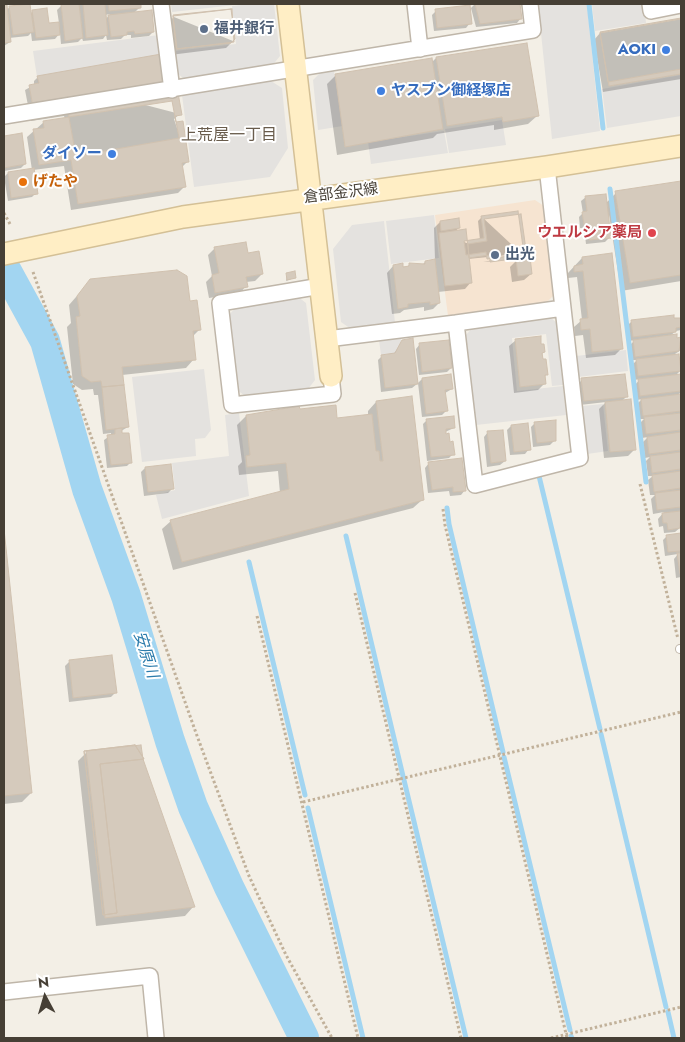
<!DOCTYPE html>
<html>
<head>
<meta charset="utf-8">
<style>
  body { margin:0 }
  #map { position:relative; width:685px; height:1042px; overflow:hidden; background:#f3efe6; font-family:Jost,sans-serif }
  canvas { display:block }
  .frame { position:absolute; inset:0; border:5px solid #463f35; pointer-events:none }
  .north { position:absolute; left:20px; top:972px; width:50px; height:50px; -webkit-text-stroke:4px #fff; paint-order:stroke; rotate:354deg; font-size:14px; font-weight:700; line-height:20px; text-align:center; color:#463f35 }
  .north::after { content:''; display:block; margin:auto; width:18px; height:22px; background:#463f35; clip-path:polygon(50% 0,100% 100%,50% 72%,0 100%) }
</style>
</head>
<body>
<div id="map">
<canvas width="685" height="1042"></canvas>
<div class="frame"></div>
<div class="north">N</div>
</div>
<script>
const c = document.querySelector('canvas').getContext('2d');
c.lineJoin = 'round';
function paint(path, color) { c.fillStyle = color; c.fill(path, 'evenodd'); }
const toPath = rows => new Path2D(rows.map(r => 'M' + r).join(''));
function strokePath(path, color, width, dash) { c.strokeStyle = color; c.lineWidth = width; c.lineCap = dash ? 'butt' : 'round'; c.setLineDash(dash || []); c.stroke(path); }
function drawText(font, color, halo, rows, align = 'center') {
  c.font = font + ' Jost,"Noto Sans JP",sans-serif'; c.lineWidth = 4; c.setLineDash([]); c.textBaseline = 'middle'; c.strokeStyle = halo; c.fillStyle = color; for (const [text, x, y, turn = 0] of rows) {
    c.save(); c.translate(x, y); c.rotate((+turn || 0) * Math.PI / 180); c.textAlign = isNaN(turn) ? turn : align; if (halo) c.strokeText(text, 0, 0); c.fillText(text, 0, 0); c.restore();
  }
}
paint(toPath([
  [535,200,544,206,554,295,547,302,448,316,435,215]
]), '#f6e4d1');
paint(toPath([
  [171,4,244,4,172,12],
  [251,4,274,4,280,56,271,67,184,79,176,72,174,51,236,44,232,6],
  [538,4,587,4,600,131,552,139],
  [592,4,644,4,646,23,595,31],
  [159,35,164,74,41,103,33,51],
  [334,71,343,126,318,130,313,80,320,73],
  [681,75,681,116,607,128,602,89],
  [271,81,282,88,288,148,270,177,194,187,182,95],
  [502,120,506,145,449,153,445,129],
  [444,131,448,153,371,164,368,142],
  [434,215,439,258,391,264,386,221],
  [384,221,395,323,351,329,341,322,333,249,352,225],
  [297,296,306,303,315,380,308,389,245,396,236,389,229,315,236,307],
  [551,318,557,323,563,385,552,386,546,334,512,338,517,391,563,386,566,415,476,425,466,335,473,327],
  [401,338,403,353,381,355,379,340],
  [626,350,628,371,578,377,576,356],
  [204,369,211,430,205,438,195,439,196,456,142,462,132,377],
  [603,404,608,451,587,454,582,406],
  [239,413,249,496,162,519,156,495,175,490,172,463,229,456,225,415]
]), '#e4e2df');
paint(toPath([
  [74,4,140,4,140,7,134,13,153,32,149,36,131,38,131,35,125,35,121,39,107,40,106,35,103,39,83,41,82,38,78,42,61,44,60,33,55,39,32,41,31,33,28,36,9,38,10,42,4,46,4,7,6,10,10,7,30,14,33,11,48,25,59,23,57,10,62,5],
  [110,14,105,20,105,15],
  [475,4,519,4,521,18,517,23,476,27,471,8],
  [436,11,470,23,466,28,434,31,432,15],
  [174,17,233,41,226,48,170,55,167,23],
  [681,19,681,79,603,92,594,40,600,33],
  [436,58,537,116,528,124,494,130,494,125,437,134,433,138,337,155,327,84,336,75,431,63],
  [38,77,180,114,174,119,188,161,182,167,184,187,178,193,71,210,64,166,33,170,36,193,32,197,8,201,4,177,8,173,32,170,27,137,44,122,65,119,64,116,31,121,25,90,34,85,34,81],
  [21,134,25,164,21,168,4,171,4,137],
  [681,182,681,281,621,291,609,215,607,215,609,238,605,242,586,244,584,228,580,228,579,217,583,213,581,201,586,197,606,203,616,193],
  [482,217,525,257,523,260,531,274,524,280,512,282,510,267,518,259,483,262,508,257,508,255,468,259,471,282,465,289,438,292,439,303,433,309,424,311,424,307,404,310,400,313,392,314,387,273,393,266,407,267,410,264,422,265,425,262,435,260,434,228,440,222,459,228,454,232,466,243,480,240,478,221],
  [215,248,247,255,262,274,255,281,246,282,246,286,240,293,209,298,206,282,212,276,208,255],
  [582,258,622,348,615,355,586,358,583,335,575,336,574,327,582,320,577,277,568,278,568,273],
  [287,274,294,278,286,281],
  [90,281,188,302,199,330,192,337,194,359,186,368,122,375,128,427,121,431,131,462,127,466,107,468,104,440,111,435,111,433,103,434,98,395,94,395,93,389,82,390,73,384,67,327,71,323,69,305],
  [673,316,673,320,681,319,681,330,676,331,670,336,681,339,681,350,672,356,681,358,681,370,675,376,681,375,681,392,678,395,681,395,681,527,675,532,664,533,663,526,659,527,658,519,664,512,653,514,651,499,655,495,650,495,648,480,653,476,648,476,646,461,650,457,645,458,643,442,648,437,642,438,640,423,644,419,639,419,637,404,642,399,637,400,635,385,640,379,634,380,632,365,637,360,631,360,630,345,635,340,629,341,627,326,631,322],
  [516,340,543,345,542,361,546,375,544,377,544,384,538,390,514,393,509,346],
  [403,341,417,384,412,388,381,392,378,360,382,356,393,355],
  [420,344,451,368,447,372,419,375,416,349],
  [422,379,452,389,445,393,447,410,442,415,422,417,418,383],
  [582,380,627,396,622,401,635,449,628,456,604,458,599,409,606,402,580,405,578,384],
  [376,402,422,500,413,508,173,570,162,529,171,521,280,493,278,471,239,475,238,466,242,462,237,425,246,416,299,410,336,419,368,416,368,411],
  [427,420,454,428,445,432,453,454,449,458,427,461,423,424],
  [535,423,554,441,550,445,533,447,531,427],
  [511,426,529,449,525,454,510,455,507,430],
  [488,432,505,461,500,465,487,467,484,437],
  [429,463,465,490,461,495,450,496,449,491,428,493,425,468],
  [145,468,173,488,168,493,144,496,141,472],
  [681,534,681,577,676,578,674,559,678,554,665,556,663,540,667,536],
  [4,541,31,793,22,802,4,804],
  [69,662,115,693,111,697,69,702,65,666],
  [86,753,142,760,193,907,185,916,96,926,78,761]
]), '#0003');
strokePath(toPath([
  [589,4,603,128],
  [610,189,646,482],
  [539,476,600,729],
  [447,508,449,524,503,752],
  [346,536,403,776],
  [249,562,305,795],
  [601,734,666,1007],
  [504,757,570,1030],
  [404,780,466,1038],
  [308,808,363,1038],
  [668,1012,674,1038],
  [571,1036,572,1038]
]), '#a2d5f1', 5);
strokePath(toPath([
  [4,266,45,341,87,489,126,596,170,741,193,807,229,887,304,1038]
]), '#a2d5f1', 30);
const building = toPath([
  [30,4,34,32,13,35,9,6,30,4],
  [61,4,79,4,83,38,65,41,61,4],
  [83,4,105,4,108,35,86,38,83,4],
  [108,4,141,4,141,8,109,11,108,4],
  [475,4,520,4,522,19,480,24,475,4],
  [4,5,7,5,11,42,4,43,4,5],
  [470,5,472,24,437,28,435,9,470,5],
  [47,8,49,23,59,22,60,35,36,38,32,10,47,8],
  [231,9,235,39,231,43,176,49,173,15,231,9],
  [232,9,234,42,177,49,173,16,232,9],
  [152,10,154,32,135,34,134,31,127,32,127,35,111,37,108,15,152,10],
  [681,18,681,74,609,86,600,32,681,18],
  [681,19,681,69,608,82,600,33,681,19],
  [527,43,539,116,503,122,502,117,447,126,436,57,527,43],
  [167,53,175,76,182,115,175,116,179,138,76,156,68,112,35,118,29,85,39,83,37,76,167,53],
  [432,58,443,129,345,147,335,74,432,58],
  [172,101,176,122,183,121,189,162,182,163,186,187,78,204,71,160,39,165,33,129,44,128,43,121,172,101],
  [22,133,26,164,4,168,4,136,22,133],
  [34,168,38,194,11,198,8,172,34,168],
  [681,181,681,275,630,283,615,191,681,181],
  [606,194,611,238,589,240,588,224,584,225,582,212,587,211,585,196,606,194],
  [518,211,524,254,487,259,486,252,466,255,464,241,484,238,481,216,518,211],
  [521,214,527,257,490,262,490,255,469,258,468,244,487,241,484,219,521,214],
  [459,218,460,228,441,231,440,221,459,218],
  [466,229,472,283,445,286,439,233,466,229],
  [246,242,248,253,259,251,263,274,246,277,248,287,215,293,212,275,219,273,214,247,246,242],
  [612,253,623,349,592,352,590,329,581,330,580,319,588,318,583,271,574,272,574,266,583,264,582,257,612,253],
  [530,257,532,274,518,276,516,259,530,257],
  [435,259,440,303,430,305,430,302,408,304,408,307,398,309,393,265,403,263,403,267,409,266,409,263,425,264,425,261,435,259],
  [177,270,187,276,190,301,197,300,201,330,193,331,196,360,122,367,124,385,102,387,101,381,91,382,82,376,76,317,80,316,77,296,90,279,177,270],
  [295,271,296,278,287,280,286,273,295,271],
  [674,315,674,318,681,318,681,327,676,328,676,332,633,337,631,320,674,315],
  [677,334,677,338,681,337,679,351,635,357,633,340,677,334],
  [541,336,541,344,544,344,545,352,542,353,543,359,546,359,548,375,545,375,546,384,520,387,515,339,541,336],
  [413,338,418,384,385,388,381,355,395,353,402,340,413,338],
  [449,340,452,368,422,372,419,343,449,340],
  [679,354,681,371,638,376,636,359,679,354],
  [451,374,453,389,445,390,448,411,426,414,422,378,451,374],
  [625,374,628,397,584,401,581,378,625,374],
  [681,374,681,391,640,396,638,379,681,374],
  [124,385,129,427,106,430,102,387,124,385],
  [681,394,681,411,643,416,641,399,681,394],
  [412,396,424,500,182,562,170,520,289,489,286,463,247,467,246,456,250,455,246,415,299,406,300,409,336,405,337,418,372,414,376,451,379,451,380,461,383,461,376,401,412,396],
  [631,399,636,450,610,452,605,402,631,399],
  [681,413,681,430,646,434,644,417,681,413],
  [454,416,455,428,446,429,446,434,449,433,450,442,453,441,455,455,431,457,426,419,454,416],
  [556,420,556,441,537,443,534,422,556,420],
  [528,423,531,450,514,452,511,425,528,423],
  [122,428,122,433,129,433,132,463,111,465,107,435,115,434,115,429,122,428],
  [503,430,506,461,491,463,487,431,503,430],
  [681,432,681,450,649,454,647,437,681,432],
  [681,452,681,469,652,473,650,456,681,452],
  [462,458,466,491,453,492,453,487,432,490,428,462,462,458],
  [171,464,174,489,148,492,145,467,171,464],
  [681,471,681,488,654,492,652,475,681,471],
  [681,490,681,507,657,510,655,493,681,490],
  [681,511,680,528,668,530,667,523,663,523,662,513,681,511],
  [4,529,32,793,4,796,4,529],
  [681,533,681,551,668,552,666,535,681,533],
  [677,553,681,553,681,574,680,574,677,553],
  [112,655,117,693,73,698,69,660,112,655],
  [135,745,144,759,100,764,117,913,103,915,84,751,135,745],
  [135,745,144,759,100,764,117,913,103,915,84,751,135,745],
  [141,745,143,759,195,907,105,918,86,751,141,745]
]);
paint(building, '#d5cabc');
strokePath(building, '#d0c1af', 1);
const lane = toPath([
  [680,649,681,649]
]);
const street = toPath([
  [161,4,172,90],
  [415,4,420,49],
  [650,4,651,11,681,5],
  [4,116,533,30,530,4],
  [321,286,220,303,232,405,333,394,331,376],
  [456,323,563,308],
  [327,339,456,323,475,485,580,458,547,167],
  [4,992,150,976,156,1038]
]);
const secondary = toPath([
  [288,4,331,376],
  [4,254,183,217,547,167,681,146]
]);
strokePath(lane, '#bfb6a9', 10);
strokePath(street, '#bfb6a9', 18);
strokePath(secondary, '#d4c096', 24);
strokePath(toPath([
  [4,213,10,224],
  [33,272,196,733,249,876,286,955,332,1038],
  [640,484,678,639],
  [443,509,445,525,567,1038],
  [355,593,461,1038],
  [257,616,358,1038],
  [303,802,681,712],
  [551,1038,681,1007]
]), '#c1b19a', 3, [2.5, 2.5]);
strokePath(lane, '#fff', 8);
strokePath(street, '#fff', 15);
strokePath(secondary, '#ffeec5', 21);
for (const [x, y, r, color] of [
  [204,29,5,"#5c6f8a"],
  [666,50,5,"#3f7fe0"],
  [381,91,5,"#3f7fe0"],
  [112,154,5,"#3f7fe0"],
  [23,182,5,"#e8710a"],
  [652,233,5,"#e0444e"],
  [495,255,5,"#5c6f8a"]
]) { const dot = new Path2D(); dot.arc(x, y, r, 0, 2 * Math.PI); c.fillStyle = color; c.fill(dot); strokePath(dot, '#fff', 2); }
drawText('bold 15px', '#4e5e75', '#fff', [
  ["福井銀行",214,29],
  ["出光",505,255]
], 'left');
drawText('bold 15px', '#366cbe', '#fff', [
  ["AOKI",656,50],
  ["ヤスブン御経塚店",391,91,"left"],
  ["ダイソー",102,154]
], 'right');
drawText('bold 15px', '#c56008', '#fff', [
  ["げたや",33,182]
], 'left');
drawText('15px', '#463f35', '#fff', [
  ["倉部金沢線",341,194,-7]
]);
drawText('bold 15px', '#be3a42', '#fff', [
  ["ウエルシア薬局",642,233]
], 'right');
drawText('16px', '#695c4c', '#fff', [
  ["上荒屋一丁目",229,136]
]);
drawText('italic 16px', '#2c7cac', '#fff', [
  ["安原川",145,655,72]
]);
</script>
</body>
</html>
